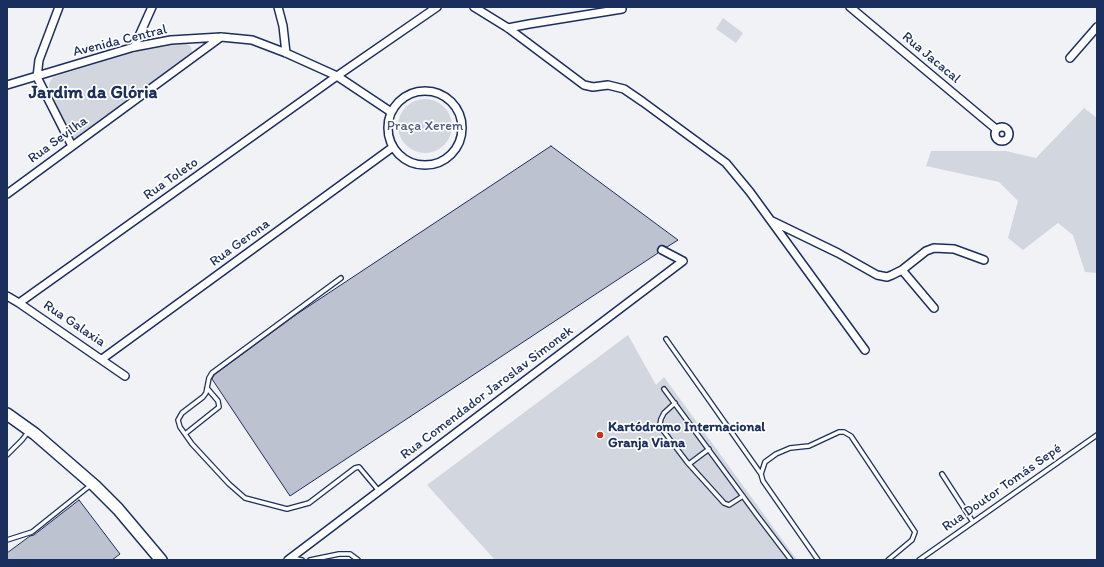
<!DOCTYPE html>
<html>
<head>
<meta charset="utf-8">
<style>
  body { margin:0 }
  #map { position:relative; width:1104px; height:567px; overflow:hidden; background:#f1f2f5; font-family:Itim,sans-serif }
  canvas { display:block }
  .frame { position:absolute; inset:0; border:8px solid #1b2f5e; pointer-events:none }
</style>
</head>
<body>
<div id="map">
<canvas width="1104" height="567"></canvas>
<div class="frame"></div>
</div>
<script>
const c = document.querySelector('canvas').getContext('2d');
c.lineJoin = 'round';
function paint(path, color) { c.fillStyle = color; c.fill(path, 'evenodd'); }
const toPath = rows => new Path2D(rows.map(r => 'M' + r).join(''));
function strokePath(path, color, width, dash) { c.strokeStyle = color; c.lineWidth = width; c.lineCap = dash ? 'butt' : 'round'; c.setLineDash(dash || []); c.stroke(path); }
function drawText(font, color, halo, rows, align = 'center') {
  c.font = font + ' Itim,sans-serif'; c.lineWidth = 3.5; c.setLineDash([]); c.textBaseline = 'middle'; c.strokeStyle = halo; c.fillStyle = color; for (const [text, x, y, turn = 0] of rows) {
    c.save(); c.translate(x, y); c.rotate((+turn || 0) * Math.PI / 180); c.textAlign = isNaN(turn) ? turn : align; if (halo) c.strokeText(text, 0, 0); c.fillText(text, 0, 0); c.restore();
  }
}
paint(toPath([
  [723,18,743,33,736,43,716,29],
  [184,43,189,45,191,47,192,52,190,56,79,137,75,138,71,136,49,89,49,84,53,77,138,51],
  '398 126a27 27 0 1 1 54 0a27 27 0 1 1-54 0Z',
  [1084,108,1097,118,1097,273,1085,272,1073,235,1058,223,1023,250,1008,238,1018,201,999,182,926,166,931,151,1006,151,1036,158],
  [628,335,656,385,664,377,797,560,495,560,427,485]
]), '#d2d6df');
const building = toPath([
  [551,146,678,240,667,247,662,245,659,246,657,250,658,253,290,496,212,379,214,375,297,314,551,146],
  [79,500,120,554,112,560,7,560,7,553,30,536,34,535,79,500]
]);
paint(building, '#bcc2d0');
strokePath(building, '#1b2f5e', 1);
const lane = toPath([
  [341,278,212,373,209,378,206,393,203,397,182,413,178,420,180,427,192,444,229,484,245,498,287,509,309,503,355,468,359,467,379,491],
  [666,339,761,474],
  [664,389,756,514,791,560],
  [675,403,664,413,661,419,660,424,662,429,687,462,724,503,729,505,743,496],
  [185,434,219,407,218,401,207,388],
  [7,455,22,440,29,431],
  [689,464,709,449],
  [942,474,973,522],
  [7,540,32,532,92,484],
  [292,558,302,560],
  [310,560,339,554,350,554,358,560],
  [818,560,763,481,761,474,765,462,776,454,790,448,809,446,839,432,844,432,851,436,915,532,912,540,888,560],
  [919,560,1097,435]
]);
const street = toPath([
  [59,7,39,60,37,77,72,146],
  [278,7,283,26,286,53],
  [474,7,508,28,584,85,593,87,608,85,624,89,643,102,726,163,750,192,865,350],
  [850,7,996,129],
  [508,28,529,24,622,9],
  [134,47,152,7],
  [1070,58,1097,27],
  [7,85,134,47,171,40,221,37,252,40,286,53,337,76,391,112],
  '388 128a37 37 0 1 1 74 0a37 37 0 1 1-74 0Z',
  '995 134a7 7 0 1 1 14 0a7 7 0 1 1-14 0Z',
  [7,194,221,37],
  [772,221,838,253,877,275,887,277,892,275,902,270,926,251,934,248,954,249,984,260],
  [902,270,934,308],
  [7,296,19,303,125,376],
  [19,303,337,76,437,7],
  [102,359,393,147],
  [288,560,683,261,662,250]
]);
const secondary = toPath([
  [7,414,35,434,95,486,118,509,161,560]
]);
strokePath(lane, '#1b2f5e', 6);
strokePath(street, '#1b2f5e', 10);
strokePath(secondary, '#1b2f5e', 14);
strokePath(lane, '#fff', 3.5);
strokePath(street, '#fff', 7);
strokePath(secondary, '#fff', 11);
for (const [x, y, r, color] of [
  [600,435,4,"#c8321e"]
]) { const dot = new Path2D(); dot.arc(x, y, r, 0, 2 * Math.PI); c.fillStyle = color; c.fill(dot); strokePath(dot, '#fff', 1.5); }
drawText('14px', '#1b2f5e', '#fff', [
  ["Avenida Central",120,41,-14],
  ["Rua Jacacal",931,58,40],
  ["Rua Sevilha",58,140,-36],
  ["Rua Toleto",171,179,-35],
  ["Rua Gerona",240,243,-36],
  ["Rua Galaxia",74,324,34],
  ["Rua Comendador Jaroslav Simonek",487,393,-37],
  ["Rua Doutor Tomás Sepé",1002,488,-35]
]);
drawText('14px', '#49597e', '#fff', [
  ["Praça Xerem",425,126]
]);
drawText('bold 14px', '#1b2f5e', '#fff', [
  ["Kartódromo Internacional",608,427],
  ["Granja Viana",608,443]
], 'left');
drawText('bold 18px', '#1b2f5e', '#fff', [
  ["Jardim da Glória",93,93]
]);
</script>
</body>
</html>
